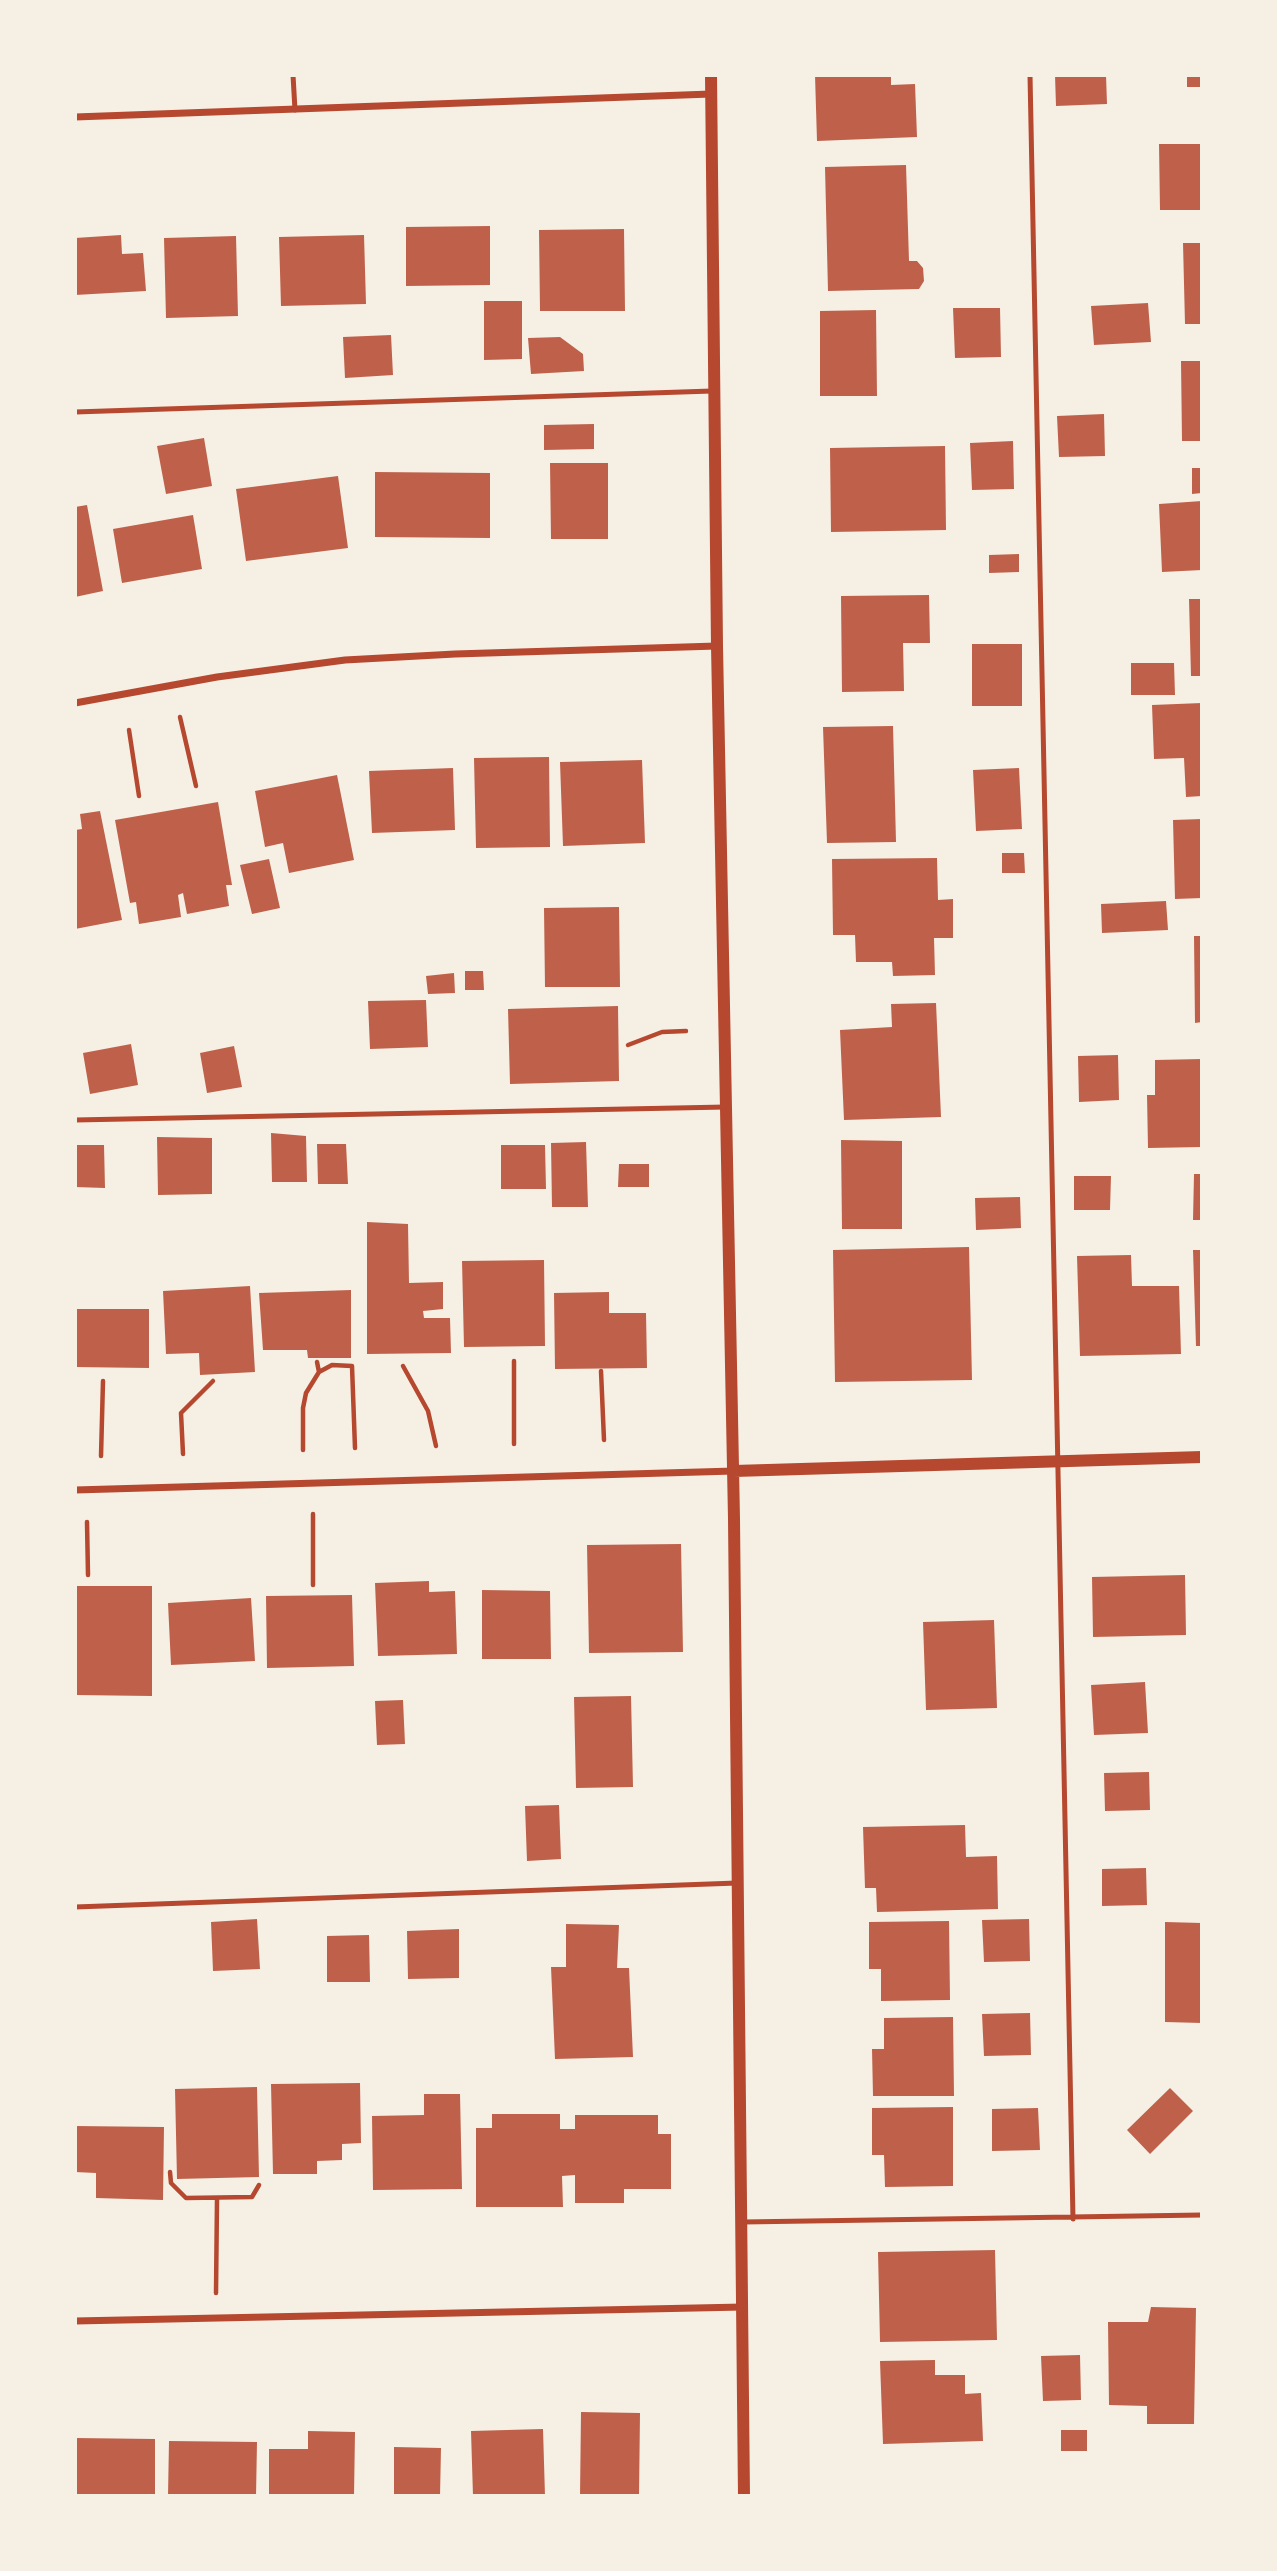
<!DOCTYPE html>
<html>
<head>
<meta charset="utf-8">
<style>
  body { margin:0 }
  #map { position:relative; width:1277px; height:2571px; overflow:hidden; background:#f6efe4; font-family:"Work Sans",sans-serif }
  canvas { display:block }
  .frame { position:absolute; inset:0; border:77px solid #f6efe4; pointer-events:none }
</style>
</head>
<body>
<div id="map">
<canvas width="1277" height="2571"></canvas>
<div class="frame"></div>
</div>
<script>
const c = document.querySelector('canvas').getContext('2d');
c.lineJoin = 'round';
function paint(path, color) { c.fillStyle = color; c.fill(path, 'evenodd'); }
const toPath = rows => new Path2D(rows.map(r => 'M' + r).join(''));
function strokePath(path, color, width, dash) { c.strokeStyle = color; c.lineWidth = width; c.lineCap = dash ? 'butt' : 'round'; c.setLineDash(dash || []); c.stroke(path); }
paint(toPath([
  [815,75,891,75,891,85,915,84,917,137,817,141],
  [1055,75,1106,75,1107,104,1056,106],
  [1187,75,1202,75,1202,87,1187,87],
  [1159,144,1202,144,1202,210,1160,210],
  [906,165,909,261,917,261,923,268,924,281,919,289,828,291,825,167],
  [490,226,490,285,406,286,406,227],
  [624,229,625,311,540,311,539,230],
  [121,235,122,254,143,253,146,291,75,295,75,238],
  [364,235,366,304,281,306,279,237],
  [236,236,238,316,166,318,164,238],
  [1183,243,1202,243,1202,324,1185,324],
  [484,301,522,301,522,359,484,360],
  [1148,303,1151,342,1094,345,1091,306],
  [953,308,1000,308,1001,357,955,358],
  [876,310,877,396,820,396,820,311],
  [391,335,393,375,345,378,343,337],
  [560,337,583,354,584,371,531,374,528,338],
  [1181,361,1202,361,1202,441,1182,441],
  [1104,414,1105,456,1059,457,1057,416],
  [594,424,594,449,544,450,544,425],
  [204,438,212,486,166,494,157,446],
  [1013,441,1014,489,972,490,970,443],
  [945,446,946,530,831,532,830,448],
  [550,463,608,463,608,539,551,539],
  [1192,468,1202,468,1202,493,1192,494],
  [375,472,490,473,490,538,375,537],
  [338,476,348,548,246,561,236,489],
  [1202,501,1202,570,1162,572,1159,504],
  [87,505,103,591,75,597,75,507],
  [193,515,202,569,122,583,113,529],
  [1019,554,1019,572,989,573,989,555],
  [929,595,930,643,903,643,904,691,842,692,841,596],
  [1189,599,1202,599,1202,676,1191,676],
  [972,644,1022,644,1022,706,972,706],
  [1131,663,1174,663,1175,695,1131,695],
  [1202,703,1202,796,1186,797,1184,758,1154,759,1152,705],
  [893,726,896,842,827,843,823,727],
  [549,757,550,847,476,848,474,758],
  [642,760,645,843,563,846,560,762],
  [453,768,455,830,372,833,369,771],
  [1019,768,1022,829,976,831,973,770],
  [337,775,354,860,289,873,283,843,265,847,255,791],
  [218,802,232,885,226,885,229,906,187,914,183,893,178,895,181,917,139,924,136,902,130,903,115,820],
  [100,811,122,920,75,929,75,830,82,829,80,814],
  [1202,819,1202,898,1175,899,1173,820],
  [1002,853,1024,853,1025,873,1002,873],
  [937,858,938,900,953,899,953,938,934,938,935,975,893,976,892,962,856,962,855,935,833,935,832,859],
  [269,859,280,908,252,914,240,865],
  [1166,901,1168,930,1102,933,1101,904],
  [619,907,620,987,545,987,544,908],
  [1194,936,1202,936,1202,1022,1195,1023],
  [465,971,483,971,484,990,465,990],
  [454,973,455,993,428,994,426,976],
  [426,1000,428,1047,370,1049,368,1001],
  [936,1003,941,1117,844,1120,840,1030,892,1027,891,1004],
  [618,1006,619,1081,510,1084,508,1009],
  [131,1044,138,1085,90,1094,83,1053],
  [234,1046,242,1087,207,1093,200,1053],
  [1118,1055,1119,1100,1079,1102,1078,1056],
  [1202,1059,1202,1147,1148,1148,1147,1095,1155,1095,1155,1060],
  [271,1133,306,1136,307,1182,272,1182],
  [157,1137,212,1138,212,1194,158,1195],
  [841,1140,902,1141,902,1229,842,1229],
  [586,1142,588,1207,552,1207,551,1143],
  [317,1144,346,1144,348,1184,318,1184],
  [75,1145,104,1145,105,1188,75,1187],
  [501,1145,545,1145,546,1189,501,1189],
  [619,1164,649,1164,649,1187,618,1187],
  [1194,1174,1202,1174,1202,1220,1193,1220],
  [1074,1176,1111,1176,1110,1210,1074,1210],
  [1020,1197,1021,1228,976,1230,975,1198],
  [367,1222,408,1224,409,1283,443,1282,443,1309,423,1311,424,1318,450,1318,451,1353,367,1354],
  [969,1247,972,1380,835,1382,833,1250],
  [1193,1250,1202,1250,1202,1346,1196,1346],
  [1131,1255,1132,1286,1179,1286,1181,1354,1080,1356,1077,1256],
  [544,1260,545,1346,464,1347,462,1261],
  [250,1286,255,1372,200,1375,199,1353,166,1354,163,1291],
  [351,1290,351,1358,308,1358,307,1350,263,1350,259,1293],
  [609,1292,609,1313,646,1313,647,1368,555,1369,554,1293],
  [75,1309,149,1309,149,1368,75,1367],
  [681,1544,683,1652,589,1653,587,1545],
  [1185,1575,1186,1635,1093,1637,1092,1577],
  [429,1581,429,1592,455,1591,457,1654,378,1656,375,1583],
  [75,1586,152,1586,152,1696,75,1695],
  [482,1590,550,1591,551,1659,482,1659],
  [352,1595,354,1666,267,1668,266,1596],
  [251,1598,255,1661,171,1665,168,1603],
  [994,1620,997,1708,926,1710,923,1622],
  [1145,1682,1148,1733,1094,1735,1091,1685],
  [631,1696,633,1787,576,1788,574,1697],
  [403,1700,405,1744,377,1745,375,1701],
  [1149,1772,1150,1810,1105,1811,1104,1773],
  [559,1805,561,1859,527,1861,525,1806],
  [965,1825,966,1857,997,1856,998,1909,877,1912,876,1888,865,1888,863,1827],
  [1146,1868,1147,1905,1102,1906,1102,1869],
  [257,1919,260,1969,213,1971,211,1922],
  [1029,1919,1030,1961,984,1962,982,1920],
  [949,1921,950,2000,881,2001,881,1969,869,1969,869,1922],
  [1165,1922,1202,1923,1202,2023,1165,2022],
  [566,1924,619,1925,617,1968,629,1968,633,2057,555,2059,551,1967,566,1967],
  [459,1929,459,1978,408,1979,407,1931],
  [369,1935,370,1982,327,1982,327,1936],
  [1030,2013,1031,2055,984,2056,982,2014],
  [953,2017,954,2096,873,2096,872,2049,884,2049,884,2018],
  [360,2083,361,2143,342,2144,342,2160,317,2161,317,2174,273,2174,271,2084],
  [257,2087,259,2177,177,2179,175,2089],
  [1170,2088,1193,2111,1150,2154,1127,2130],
  [424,2094,460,2094,462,2189,373,2190,372,2116,424,2115],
  [953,2107,953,2186,885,2187,884,2155,872,2155,872,2108],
  [1038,2108,1040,2150,992,2151,992,2109],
  [492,2114,560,2114,560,2129,575,2129,575,2115,658,2115,658,2134,671,2134,671,2189,624,2189,624,2203,575,2203,575,2175,562,2176,563,2207,476,2207,476,2128,492,2128],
  [75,2126,164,2127,163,2200,96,2198,96,2173,75,2172],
  [995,2250,997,2340,880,2342,878,2252],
  [1151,2307,1196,2308,1194,2424,1147,2424,1147,2406,1109,2405,1108,2322,1148,2322],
  [1080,2355,1081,2400,1043,2401,1041,2356],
  [935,2360,935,2375,965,2375,965,2394,981,2393,983,2441,883,2444,880,2361],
  [581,2412,640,2413,639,2496,580,2496],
  [543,2429,545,2496,473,2496,471,2431],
  [1061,2430,1087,2430,1087,2451,1061,2451],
  [308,2431,355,2432,354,2496,269,2496,269,2449,308,2449],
  [75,2438,155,2439,155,2496,75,2496],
  [169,2441,257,2442,256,2496,168,2496],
  [394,2447,441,2448,440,2496,394,2496]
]), '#bf614a');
strokePath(toPath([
  [180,717,196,786],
  [129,730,139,796],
  [628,1045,662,1032,686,1031],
  [403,1366,428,1411,436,1446],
  [601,1371,604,1440],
  [319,1372,332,1365,352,1366,355,1448],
  [514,1444,514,1361],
  [303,1450,303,1408,306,1393,319,1372,317,1362],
  [183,1454,181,1413,213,1381],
  [101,1456,103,1381],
  [313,1514,313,1585],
  [87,1522,88,1575],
  [170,2172,171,2183,186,2198,252,2197,259,2185],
  [216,2293,217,2199]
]), '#b5482f', 4.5);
strokePath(toPath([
  [293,75,295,110],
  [1030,75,1073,2219],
  [75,412,712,391],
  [75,1120,726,1107],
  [75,1907,737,1883],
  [743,2222,1202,2215]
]), '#b5482f', 5);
strokePath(toPath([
  [75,117,711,94],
  [75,703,217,677,345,660,455,654,717,646],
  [75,1490,734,1471],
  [75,2321,743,2307]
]), '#b5482f', 7);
strokePath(toPath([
  [711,75,717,646,734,1519,744,2496],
  [734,1471,1202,1457]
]), '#b5482f', 12);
</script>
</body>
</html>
